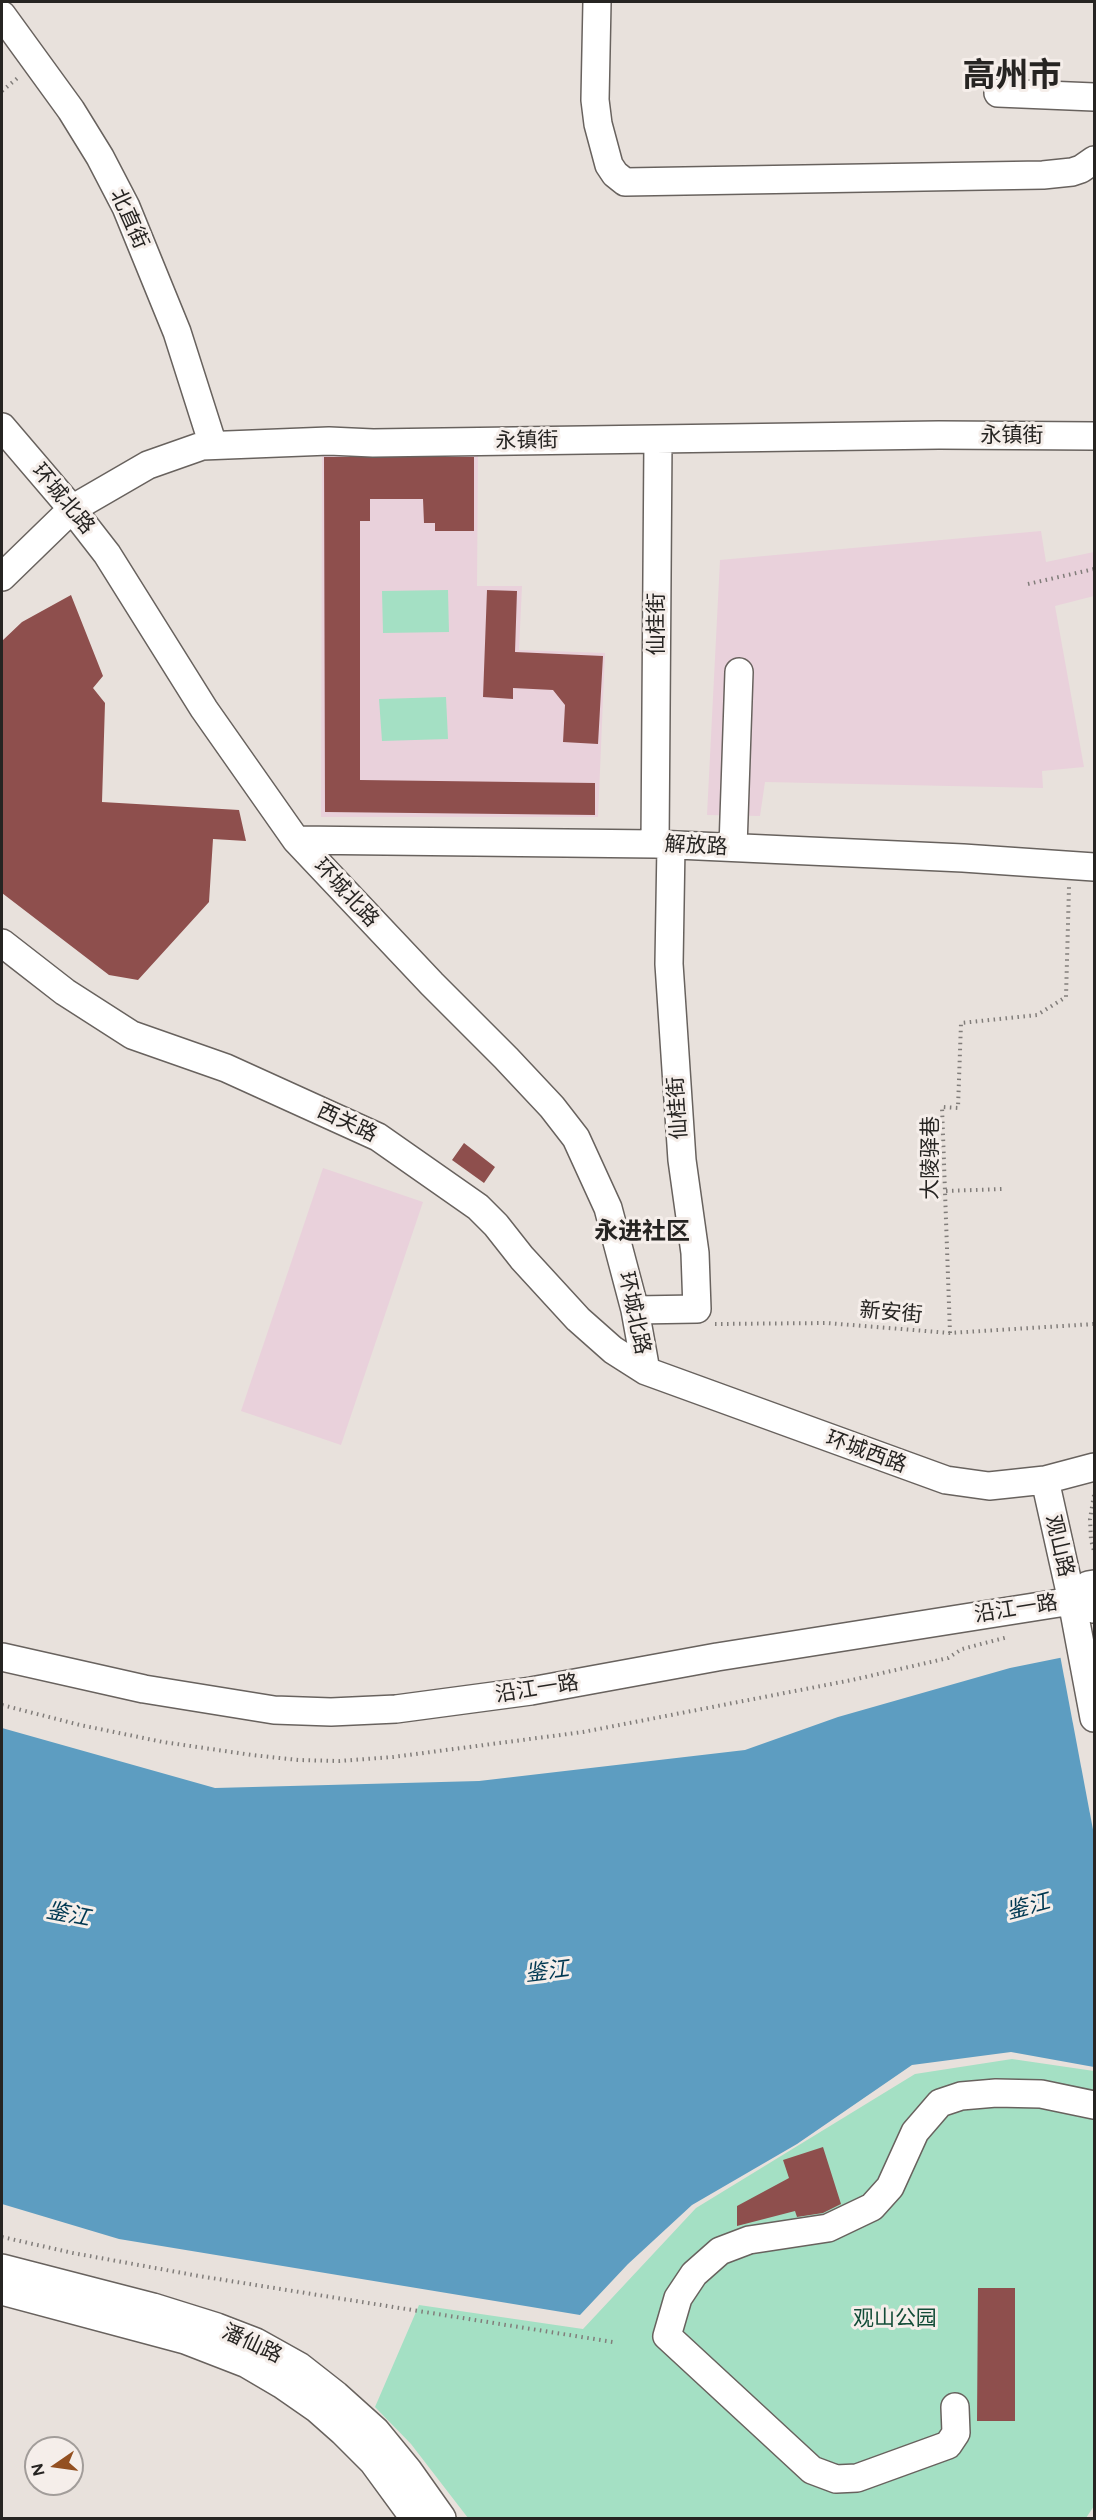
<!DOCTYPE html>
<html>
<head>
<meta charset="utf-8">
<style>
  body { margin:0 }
  #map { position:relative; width:1096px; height:2520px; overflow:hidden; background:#e8e1dc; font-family:Figtree,sans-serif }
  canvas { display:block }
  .frame { position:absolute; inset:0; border:3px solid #262422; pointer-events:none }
  .north { position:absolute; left:24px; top:2436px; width:60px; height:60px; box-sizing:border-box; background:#f5eeea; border:2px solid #a29d9a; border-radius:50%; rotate:257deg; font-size:16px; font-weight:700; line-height:24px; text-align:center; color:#262422 }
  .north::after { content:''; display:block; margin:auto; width:21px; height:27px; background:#935021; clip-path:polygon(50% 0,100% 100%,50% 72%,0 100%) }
</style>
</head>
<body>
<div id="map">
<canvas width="1096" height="2520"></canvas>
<div class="frame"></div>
<div class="north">N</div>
</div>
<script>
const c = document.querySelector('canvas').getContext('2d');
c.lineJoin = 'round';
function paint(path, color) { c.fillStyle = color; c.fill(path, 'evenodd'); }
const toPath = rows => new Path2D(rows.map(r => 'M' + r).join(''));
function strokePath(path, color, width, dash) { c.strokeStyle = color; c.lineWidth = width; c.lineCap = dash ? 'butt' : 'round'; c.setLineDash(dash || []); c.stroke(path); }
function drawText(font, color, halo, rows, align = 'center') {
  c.font = font + ' Figtree,"Noto Sans SC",sans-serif'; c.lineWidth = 6; c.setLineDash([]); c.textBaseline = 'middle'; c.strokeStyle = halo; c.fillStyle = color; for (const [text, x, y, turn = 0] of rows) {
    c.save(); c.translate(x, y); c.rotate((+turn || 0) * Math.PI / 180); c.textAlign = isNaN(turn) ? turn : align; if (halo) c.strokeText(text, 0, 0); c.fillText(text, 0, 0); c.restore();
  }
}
paint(toPath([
  [322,450,478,452,477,586,522,586,519,650,605,653,598,817,321,817],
  [1041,531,1046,562,1094,552,1094,596,1055,606,1084,767,1042,771,1043,788,765,782,760,816,707,815,720,560],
  [323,1168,423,1202,341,1445,241,1411]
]), '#e9d1db');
paint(toPath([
  [448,590,449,632,383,633,382,591],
  [446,697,448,739,382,741,379,699],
  [1012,2059,1094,2071,1094,2506,1086,2518,468,2518,411,2444,375,2407,419,2305,583,2329,696,2208,915,2074]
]), '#a4e0c4');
paint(toPath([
  [1094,1651,1094,2067,1011,2052,912,2065,797,2144,692,2205,628,2264,580,2315,119,2239,2,2204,2,1728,215,1788,479,1781,745,1750,838,1717,1010,1668]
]), '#5d9dc1');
paint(toPath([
  [1094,1648,1094,1835,1060,1655]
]), '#e8e1dc');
paint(toPath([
  [324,457,474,457,474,531,435,531,435,523,424,523,423,499,370,499,370,521,360,521,360,780,595,783,595,815,325,812],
  [487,590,517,591,515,652,603,656,598,744,563,742,565,705,553,690,513,688,513,699,483,697],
  [71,595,103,676,93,688,105,703,102,802,239,810,246,841,213,839,209,902,138,980,109,975,2,893,2,641,22,622],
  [464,1143,495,1167,484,1183,452,1160],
  [823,2147,841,2204,823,2213,797,2217,795,2211,737,2226,737,2206,789,2178,783,2160],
  [978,2288,1015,2288,1015,2421,977,2421]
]), '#8e4f4d');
const minor = toPath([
  [597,2,595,100,598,124,609,165,615,174,625,182,1043,175,1072,172,1081,169,1094,160],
  [2,15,71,110,100,157,126,207,177,332,213,445],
  [998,93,1094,97],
  [2,427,72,509,107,554,204,709,296,840,432,984,506,1058,552,1107,576,1138,608,1208,635,1310,646,1371],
  [2,577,72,509,148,465,202,446,329,441,373,443,939,435,1094,436],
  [296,840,655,844,963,858,1094,867],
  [655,844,658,440],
  [733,847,739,672],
  [2,943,65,992,132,1035,226,1068,378,1137,478,1207,496,1225,522,1258,578,1319,613,1350,646,1371,946,1480,989,1486,1008,1484,1045,1480,1094,1467],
  [635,1310,697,1309,695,1253,682,1160,669,964,671,845],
  [1045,1480,1072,1601,1094,1718],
  [1072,1601,1088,1585,1094,1584],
  [2,1657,144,1689,274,1710,331,1712,396,1709,531,1691,717,1657,1072,1601,1094,1609],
  [2,2268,153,2307,217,2327,256,2342,299,2366,336,2395,376,2431,408,2470,442,2518],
  [2,2291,185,2340,247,2364,281,2384,317,2409,343,2432,373,2462,414,2518],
  [955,2407,956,2433,948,2445,857,2478,836,2479,812,2470,667,2336,678,2298,694,2274,720,2251,749,2240,828,2228,872,2207,890,2187,915,2132,940,2103,961,2096,996,2093,1041,2094,1094,2105]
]);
strokePath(minor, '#68625e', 30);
strokePath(toPath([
  [2,91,20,76],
  [1028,584,1094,569],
  [946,1191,1002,1189],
  [715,1324,827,1323,950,1333,1094,1324],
  [950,1333,942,1107,958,1108,961,1023,1037,1015,1066,997,1069,887],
  [1094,1495,1090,1519,1091,1540,1094,1551],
  [2,1705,80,1725,163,1742,252,1755,298,1760,339,1761,393,1757,583,1732,852,1680,948,1658,962,1649,1008,1637],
  [2,2237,73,2253,199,2276,613,2342]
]), '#817d7a', 4, [1.5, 4.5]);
strokePath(minor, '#fff', 27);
drawText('21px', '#262422', '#f5eeea', [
  ["北直街",129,219,66],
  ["永镇街",1012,436],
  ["永镇街",527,441,-1],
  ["环城北路",63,499,50],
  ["仙桂街",657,624,-90],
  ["解放路",696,846,3],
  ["环城北路",346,893,47],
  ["仙桂街",678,1108,-94],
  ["西关路",347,1123,25],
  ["大陵驿巷",931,1158,-90],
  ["环城北路",634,1313,78],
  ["新安街",891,1313,5],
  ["环城西路",866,1452,20],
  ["观山路",1059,1546,77],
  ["沿江一路",1016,1609,-9],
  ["沿江一路",537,1689,-9],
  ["潘仙路",252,2344,25]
]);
drawText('21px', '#134c37', '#f5eeea', [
  ["观山公园",895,2319]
]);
drawText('italic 22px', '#003851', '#f5eeea', [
  ["鉴江",1028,1907,-15],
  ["鉴江",68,1915,11],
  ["鉴江",547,1972,-7]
]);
drawText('bold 24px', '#262422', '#f5eeea', [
  ["永进社区",642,1232]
]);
drawText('bold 33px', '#262422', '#f5eeea', [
  ["高州市",1012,76]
]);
</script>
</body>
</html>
